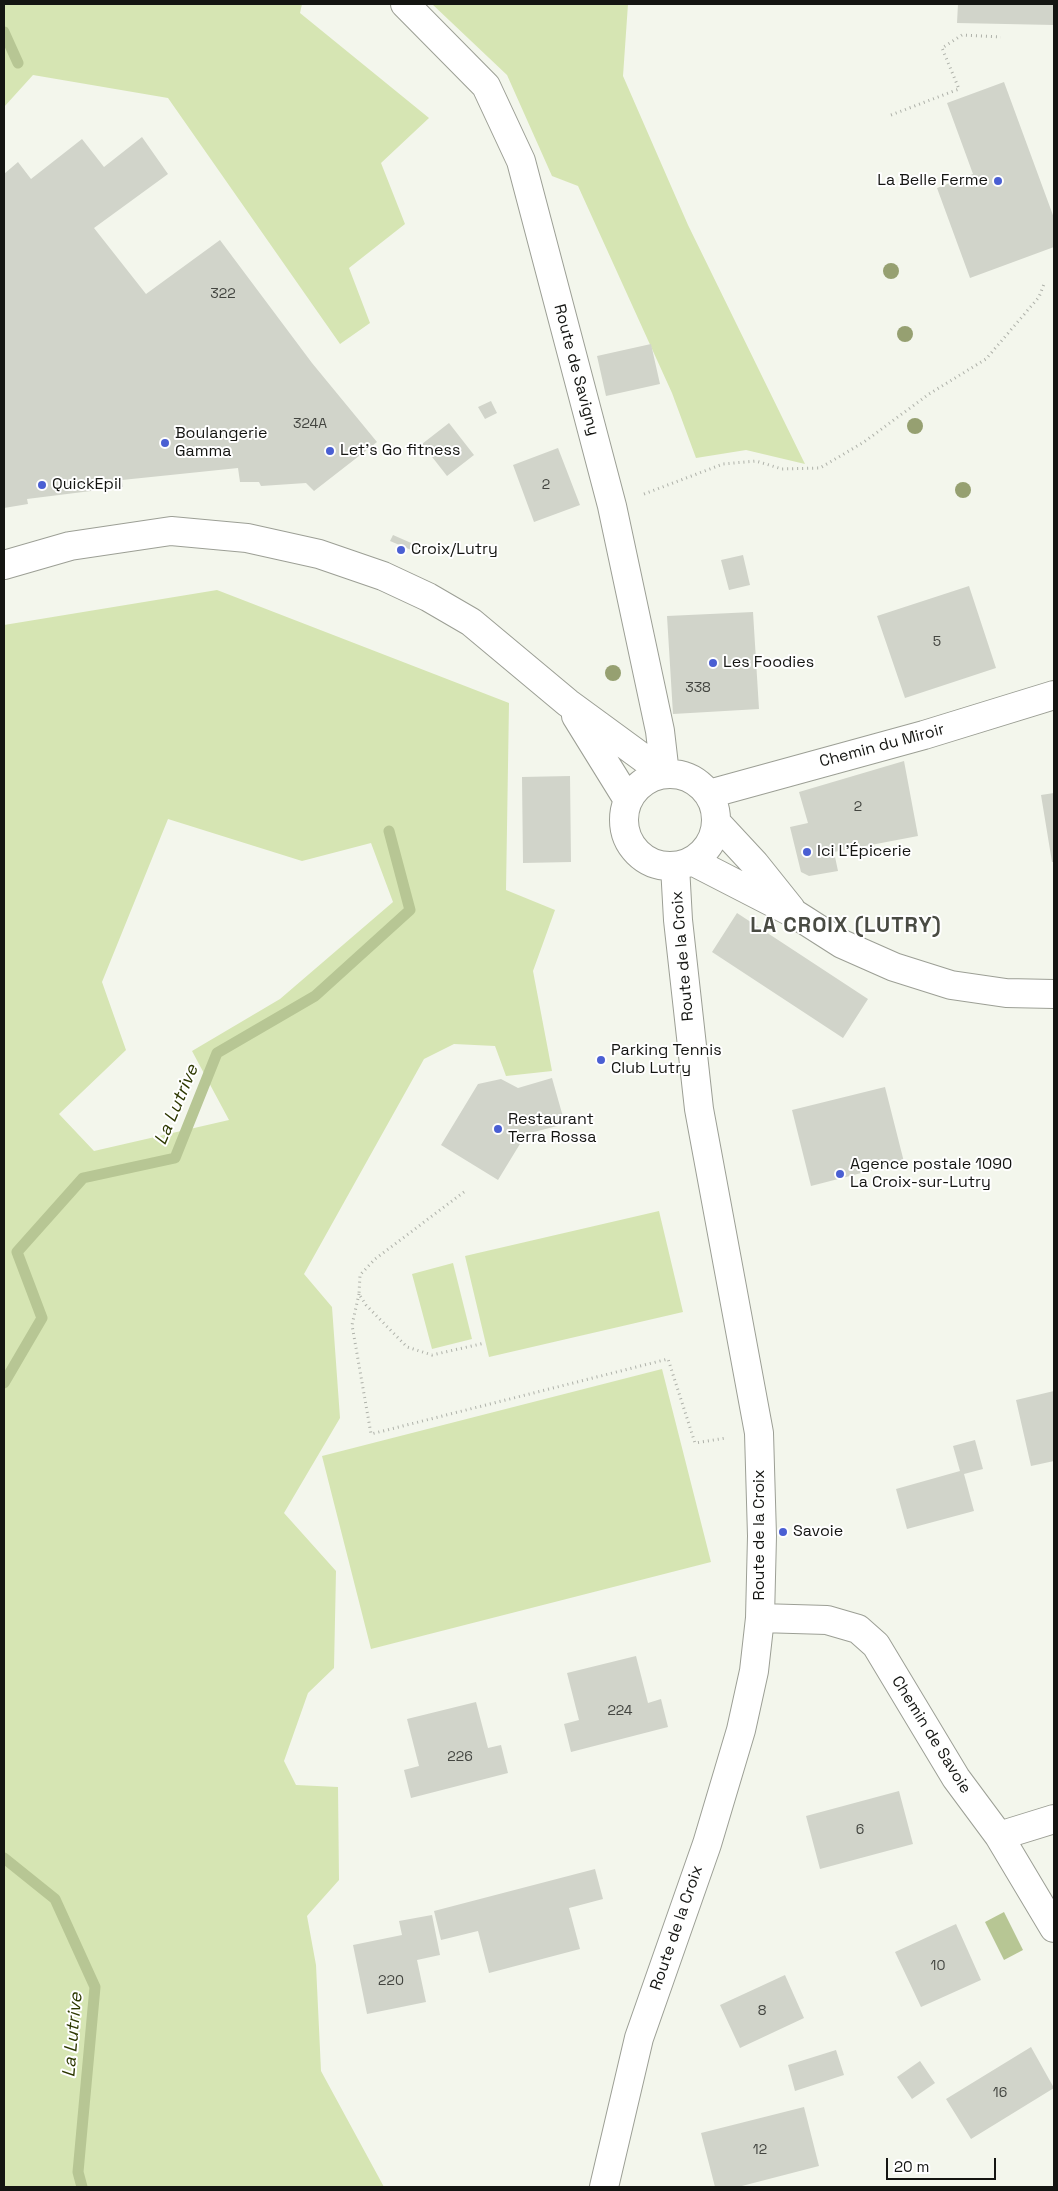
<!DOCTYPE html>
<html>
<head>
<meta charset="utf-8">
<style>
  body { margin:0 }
  #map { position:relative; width:1058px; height:2191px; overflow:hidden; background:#f3f6ec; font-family:"Space Grotesk",sans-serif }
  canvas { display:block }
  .frame { position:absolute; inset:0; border:5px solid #141512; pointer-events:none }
  .scale { position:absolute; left:886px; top:2158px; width:110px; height:22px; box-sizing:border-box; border:2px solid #141512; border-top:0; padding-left:6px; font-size:15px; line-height:18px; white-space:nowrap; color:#141512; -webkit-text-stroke:4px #fff; paint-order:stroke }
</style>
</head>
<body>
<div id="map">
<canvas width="1058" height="2191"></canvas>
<div class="frame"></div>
<div class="scale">20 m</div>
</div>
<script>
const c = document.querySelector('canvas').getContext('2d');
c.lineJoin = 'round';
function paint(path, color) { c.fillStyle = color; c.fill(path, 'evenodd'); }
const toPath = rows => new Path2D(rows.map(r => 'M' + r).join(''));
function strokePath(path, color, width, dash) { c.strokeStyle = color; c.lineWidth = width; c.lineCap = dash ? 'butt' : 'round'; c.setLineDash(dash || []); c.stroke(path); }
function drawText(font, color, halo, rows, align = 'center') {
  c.font = font + ' "Space Grotesk",sans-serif'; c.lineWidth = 4; c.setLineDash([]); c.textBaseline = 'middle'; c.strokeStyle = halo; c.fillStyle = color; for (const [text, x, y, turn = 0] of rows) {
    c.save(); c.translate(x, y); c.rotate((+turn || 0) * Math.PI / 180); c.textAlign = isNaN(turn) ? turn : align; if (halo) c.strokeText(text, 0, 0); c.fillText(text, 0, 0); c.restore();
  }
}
paint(toPath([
  [4,4,302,4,300,13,429,118,381,163,405,224,349,268,370,323,340,344,168,98,33,75,4,107],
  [432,4,628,4,623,76,688,225,805,464,746,450,696,458,672,393,578,186,552,176,507,75],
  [217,590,509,703,506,890,555,910,533,971,552,1071,506,1076,495,1046,454,1044,424,1059,304,1274,332,1307,340,1418,284,1513,336,1571,334,1668,308,1693,284,1761,296,1785,338,1787,339,1880,307,1916,316,1965,321,2071,384,2187,4,2187,4,625],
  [168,819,302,861,371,843,393,902,280,999,192,1051,229,1120,94,1151,59,1114,126,1050,102,982],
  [659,1211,683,1312,489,1357,465,1256],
  [453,1263,472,1339,432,1349,412,1274],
  [662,1369,711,1562,371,1649,322,1456]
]), '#d6e5b3');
paint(toPath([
  [1004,1912,1023,1950,1004,1960,985,1922]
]), '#b7c694');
strokePath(toPath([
  [4,32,18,63],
  [4,1383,42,1318,17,1252,83,1178,175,1158,217,1053,315,996,410,910,389,831],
  [4,1858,55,1899,95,1987,78,2172,82,2187]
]), '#b7c694', 11);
paint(toPath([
  [958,4,1054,4,1054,25,957,23],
  [1004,82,1054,218,1054,247,970,278,937,188,973,174,947,103],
  [142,137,168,174,94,228,146,294,220,240,312,363,377,442,314,491,306,483,261,486,259,482,240,482,238,468,122,480,123,487,27,499,28,504,4,508,4,174,18,162,31,179,82,139,104,167],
  [651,344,660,384,606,396,597,356],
  [491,401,497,413,485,419,478,407],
  [449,423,474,455,447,476,422,444],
  [558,448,580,505,534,522,513,465],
  [393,535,418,546,416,552,390,541],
  [743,555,750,585,729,590,721,560],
  [969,586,996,668,905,698,877,616],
  [753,612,759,709,673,714,667,616],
  [904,761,918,836,834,852,838,871,809,876,801,872,790,827,808,823,799,792],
  [570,776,571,862,523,863,522,777],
  [1054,793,1054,862,1052,862,1041,795],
  [737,913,868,999,843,1038,712,952],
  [552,1078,565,1124,526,1134,498,1180,441,1145,478,1084,501,1079,518,1088],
  [885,1087,904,1162,811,1186,792,1110],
  [1054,1391,1054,1461,1031,1466,1016,1400],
  [975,1440,983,1469,964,1474,974,1511,907,1529,896,1489,960,1471,953,1446],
  [636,1656,648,1703,661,1699,668,1727,571,1752,564,1724,579,1720,567,1673],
  [476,1702,488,1748,501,1745,508,1773,411,1798,404,1770,419,1766,407,1719],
  [899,1791,913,1844,820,1869,806,1816],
  [595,1869,603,1899,569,1908,580,1949,489,1973,478,1931,441,1940,434,1911],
  [432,1915,440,1955,417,1960,426,2002,367,2014,353,1945,402,1935,399,1921],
  [956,1924,981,1980,921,2007,895,1952],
  [785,1975,804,2018,740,2048,720,2005],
  [1031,2047,1054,2088,971,2139,946,2099],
  [836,2050,844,2075,795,2091,788,2065],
  [920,2061,935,2083,912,2099,897,2077],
  [804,2107,819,2166,738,2187,715,2187,701,2133]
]), '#d1d4ca');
const minor = toPath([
  [405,4,486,86,521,161,612,506,660,731,665,774],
  [4,565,70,546,171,531,247,538,319,554,383,576,428,597,471,622,568,703,665,774],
  [576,716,628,800],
  '624 820a46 46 0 1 1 92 0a46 46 0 1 1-92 0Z',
  [709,794,924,735,1054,695],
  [716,822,755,864,791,909],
  [692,861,795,914,842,944,894,967,951,985,1006,993,1054,994],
  [760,1618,827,1620,858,1629,876,1645,956,1778,999,1836,1054,1928],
  [999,1836,1054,1819],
  [604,2187,639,2038,707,1844,741,1730,754,1671,760,1618,762,1536,759,1433,699,1109,678,920,675,866]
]);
strokePath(minor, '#9c9f95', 30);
strokePath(toPath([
  [891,115,959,89,942,48,962,35,1001,37],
  [644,494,723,464,756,461,782,469,820,468,864,442,929,394,986,359,1039,297,1044,284],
  [464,1192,375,1259,360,1275,359,1294,366,1305,407,1347,432,1355,485,1343],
  [359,1294,352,1325,371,1434,668,1359,695,1443,726,1438]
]), '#aeb1a9', 3, [1, 4]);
strokePath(minor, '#fff', 28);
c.fillStyle = '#96a071';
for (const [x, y] of [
  [891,271],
  [905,334],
  [915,426],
  [963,490],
  [613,673]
]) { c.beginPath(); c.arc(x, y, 8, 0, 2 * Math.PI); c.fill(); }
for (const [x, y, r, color] of [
  [998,181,5,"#4a5fd3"],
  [165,443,5,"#4a5fd3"],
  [330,451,5,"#4a5fd3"],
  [42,485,5,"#4a5fd3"],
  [401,550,5,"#4a5fd3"],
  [713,663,5,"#4a5fd3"],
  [807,852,5,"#4a5fd3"],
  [601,1060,5,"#4a5fd3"],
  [498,1129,5,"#4a5fd3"],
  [840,1174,5,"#4a5fd3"],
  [783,1532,5,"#4a5fd3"]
]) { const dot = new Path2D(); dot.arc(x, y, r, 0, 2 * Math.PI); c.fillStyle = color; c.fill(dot); strokePath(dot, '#fff', 2); }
drawText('14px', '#434540', null, [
  ["322",223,294],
  ["324A",310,424],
  ["2",546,485],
  ["5",937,642],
  ["338",698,688],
  ["2",858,807],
  ["224",620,1711],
  ["226",460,1757],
  ["6",860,1830],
  ["10",938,1966],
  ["220",391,1981],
  ["8",762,2011],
  ["16",1000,2093],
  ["12",760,2150]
]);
drawText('16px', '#141512', '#fff', [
  ["La Belle Ferme",988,181,"right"],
  ["Boulangerie",175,434],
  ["Gamma",175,452],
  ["Let's Go fitness",340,451],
  ["QuickEpil",52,485],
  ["Croix/Lutry",411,550],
  ["Les Foodies",723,663],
  ["Ici L'Épicerie",817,852],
  ["Parking Tennis",611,1051],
  ["Club Lutry",611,1069],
  ["Restaurant",508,1120],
  ["Terra Rossa",508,1138],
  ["Agence postale 1090",850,1165],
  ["La Croix-sur-Lutry",850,1183],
  ["Savoie",793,1532]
], 'left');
drawText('16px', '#141512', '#fff', [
  ["Route de Savigny",576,370,75],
  ["Chemin du Miroir",882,746,-15],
  ["Route de la Croix",683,956,-95],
  ["Route de la Croix",760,1535,-90],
  ["Chemin de Savoie",931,1735,58],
  ["Route de la Croix",677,1928,-71]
]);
drawText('italic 18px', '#2d3800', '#fff', [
  ["La Lutrive",177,1105,-67],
  ["La Lutrive",73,2035,-85]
]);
c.letterSpacing = '1px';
drawText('bold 21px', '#494b43', '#fff', [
  ["LA CROIX (LUTRY)",846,926]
]);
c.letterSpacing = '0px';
</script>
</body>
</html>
